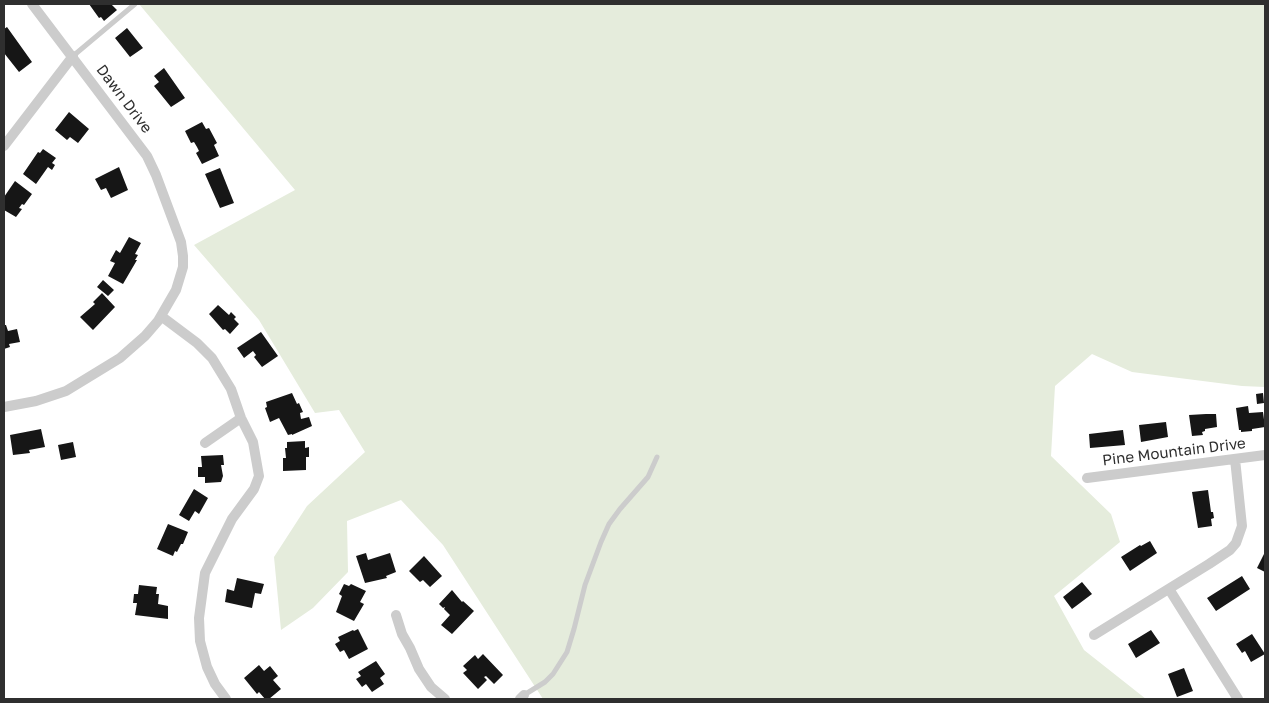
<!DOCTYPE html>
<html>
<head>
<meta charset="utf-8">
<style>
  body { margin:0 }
  #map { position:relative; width:1269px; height:703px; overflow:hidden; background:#fff; font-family:"Golos Text",sans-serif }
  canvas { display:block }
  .frame { position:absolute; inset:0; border:5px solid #2f2f2f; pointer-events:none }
</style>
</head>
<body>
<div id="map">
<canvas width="1269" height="703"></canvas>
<div class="frame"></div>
</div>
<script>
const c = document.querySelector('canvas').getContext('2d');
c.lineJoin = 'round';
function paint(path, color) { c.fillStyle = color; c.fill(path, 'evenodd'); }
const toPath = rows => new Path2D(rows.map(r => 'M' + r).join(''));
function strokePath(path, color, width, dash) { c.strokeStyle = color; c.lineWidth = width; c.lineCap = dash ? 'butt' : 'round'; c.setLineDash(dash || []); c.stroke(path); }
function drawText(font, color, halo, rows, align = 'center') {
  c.font = font + ' "Golos Text",sans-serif'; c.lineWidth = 5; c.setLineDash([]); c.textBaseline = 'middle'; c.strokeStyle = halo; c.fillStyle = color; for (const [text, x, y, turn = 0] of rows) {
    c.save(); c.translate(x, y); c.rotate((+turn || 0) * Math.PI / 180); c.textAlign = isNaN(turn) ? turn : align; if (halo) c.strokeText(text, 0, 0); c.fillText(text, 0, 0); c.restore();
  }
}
paint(toPath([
  [139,4,1265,4,1265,387,1242,386,1132,372,1092,354,1055,386,1051,456,1111,514,1120,542,1054,596,1084,650,1146,699,543,699,443,545,401,500,347,521,348,572,313,608,281,630,274,557,307,506,365,452,339,410,315,413,259,320,194,245,295,190]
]), '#e5ecdc');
paint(toPath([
  [89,4,111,4,117,10,104,21,101,17,99,18],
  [7,27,32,62,19,72,4,53,5,50,4,48,4,29],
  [127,28,143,48,130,57,115,38],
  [164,68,185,98,171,107,154,86,159,82,154,76],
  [69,112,89,129,78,143,70,137,67,140,55,130],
  [202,122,206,129,209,128,217,143,214,145,219,156,202,164,196,153,199,151,197,147,194,142,191,143,185,131],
  [43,149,56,158,52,163,55,165,52,170,48,167,36,184,23,174,38,152,40,153],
  [119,167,128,190,111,198,106,188,101,190,95,179],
  [220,168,234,203,220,208,205,174],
  [15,181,32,194,24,205,22,204,19,208,22,209,16,217,4,210,4,197],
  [129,237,141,243,135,254,138,255,135,260,137,260,123,284,108,276,115,263,110,261,116,250,120,253],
  [103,280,114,290,108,296,97,287],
  [102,293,115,307,93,330,80,317,95,304,93,302],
  [218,305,229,315,231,312,236,317,234,319,239,324,230,334,225,329,223,330,209,314],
  [4,325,6,325,8,331,17,329,20,342,9,344,10,347,4,349],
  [261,332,278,356,262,367,254,357,256,355,253,351,244,358,237,348],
  [292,393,297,404,299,403,303,412,300,413,301,419,309,417,312,426,292,435,292,434,288,435,279,418,270,422,265,408,267,407,266,402],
  [1263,393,1264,403,1257,404,1256,394],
  [1248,406,1249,413,1263,412,1265,427,1252,429,1252,431,1241,432,1241,430,1239,430,1236,408],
  [1206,414,1216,414,1217,427,1205,429,1205,431,1202,432,1203,435,1192,436,1189,415],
  [1166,422,1168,437,1141,442,1139,425],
  [41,429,45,447,29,450,30,453,13,455,10,435],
  [1123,430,1125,445,1090,448,1089,434],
  [305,441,305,448,309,447,309,457,306,457,306,470,283,471,283,458,286,458,285,448,287,448,287,442],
  [73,442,76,457,61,460,58,445],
  [223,455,224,465,221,465,223,476,221,482,205,483,205,477,198,477,198,467,202,467,201,456],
  [194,489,208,498,199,514,195,511,189,521,179,515],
  [1208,490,1211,512,1213,512,1214,518,1211,519,1212,526,1198,528,1192,492],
  [168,524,188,532,183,544,181,544,177,552,175,551,173,556,157,549],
  [1150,541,1157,553,1130,571,1121,557,1140,545,1141,546],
  [1265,552,1265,572,1257,568],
  [366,553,368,560,390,553,396,572,386,576,387,578,365,583,356,556],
  [424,556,442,576,430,587,423,580,420,582,409,571],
  [1242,576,1250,589,1216,611,1207,598],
  [237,578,264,584,261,594,255,593,252,608,225,602,227,589,234,591],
  [1082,582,1092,594,1072,609,1063,597],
  [344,584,349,586,351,584,366,591,360,602,364,604,354,621,336,612,342,596,339,594],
  [139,585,157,587,156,594,159,594,158,604,168,606,168,619,135,615,137,603,133,603,134,594,138,594],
  [452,590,462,602,463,601,474,611,452,634,441,625,450,615,444,609,445,607,443,608,439,604],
  [358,629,368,649,349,659,344,650,340,652,335,644,340,641,338,637,353,630,354,631],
  [1151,630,1160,643,1136,658,1128,644],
  [1252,634,1265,654,1251,662,1245,651,1242,653,1236,644],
  [483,654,503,675,494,684,486,676,484,677,487,680,478,689,463,673,467,670,463,666,475,655,478,659],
  [376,661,385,674,380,678,384,684,372,692,366,684,362,687,356,679,361,676,358,672],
  [259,665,264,671,270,666,278,676,273,680,281,689,269,699,265,699,259,692,257,694,244,678],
  [1184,668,1193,691,1177,697,1168,674]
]), '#161616');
strokePath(toPath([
  [73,56,135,4],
  [524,695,545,682,553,674,567,652,574,629,585,585,601,542,609,524,620,509,648,477,657,457]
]), '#ccc', 5);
strokePath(toPath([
  [4,146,73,56],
  [161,316,197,343,212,358,231,389,241,418,253,442,259,476,254,489,232,519,205,573,199,618,200,641,207,667,215,684,226,699],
  [4,407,36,401,66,391,120,358,145,336,158,321,176,290,183,267,183,256,181,242,156,175,147,156,32,4],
  [205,443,241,418],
  [1087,478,1265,455],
  [1169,589,1238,699],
  [396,615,402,634,410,648,419,669,431,687,445,699],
  [1094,635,1209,564,1230,550,1236,543,1242,526,1235,459],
  [520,699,524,695]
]), '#ccc', 10);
drawText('15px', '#2f2f2f', '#fff', [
  ["Dawn Drive",124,99,53],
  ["Pine Mountain Drive",1174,452,-7]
]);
</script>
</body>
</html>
